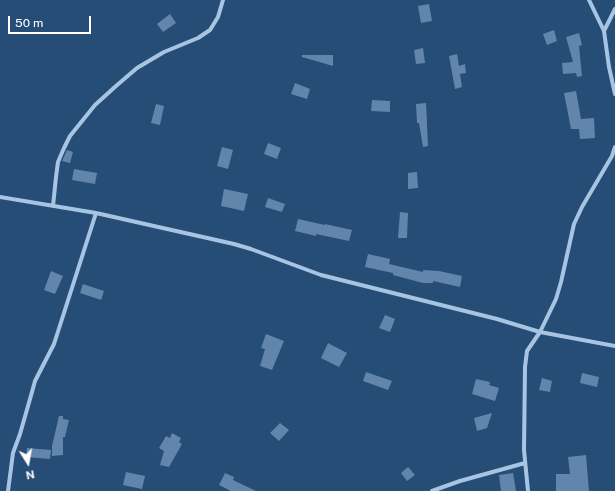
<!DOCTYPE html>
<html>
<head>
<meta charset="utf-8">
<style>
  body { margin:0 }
  #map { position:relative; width:615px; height:491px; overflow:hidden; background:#254d76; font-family:"Public Sans",sans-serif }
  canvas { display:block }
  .north { position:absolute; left:8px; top:443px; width:40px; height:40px; -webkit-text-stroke:3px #254d76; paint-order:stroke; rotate:169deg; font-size:11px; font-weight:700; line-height:16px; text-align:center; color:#fff }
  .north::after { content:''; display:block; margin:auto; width:14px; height:18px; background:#fff; clip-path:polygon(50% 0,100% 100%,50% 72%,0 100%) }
  .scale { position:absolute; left:8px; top:16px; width:83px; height:18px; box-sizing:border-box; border:2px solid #fff; border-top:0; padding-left:5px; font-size:12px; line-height:14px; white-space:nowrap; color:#fff; -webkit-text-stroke:3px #254d76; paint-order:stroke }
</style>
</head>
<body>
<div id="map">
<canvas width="615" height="491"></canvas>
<div class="north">N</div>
<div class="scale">50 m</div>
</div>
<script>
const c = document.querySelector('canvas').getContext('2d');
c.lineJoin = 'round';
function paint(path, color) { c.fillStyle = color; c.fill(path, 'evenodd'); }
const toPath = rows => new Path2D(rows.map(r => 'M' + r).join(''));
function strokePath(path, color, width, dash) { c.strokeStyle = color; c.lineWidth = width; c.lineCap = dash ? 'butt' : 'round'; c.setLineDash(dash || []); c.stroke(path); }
paint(toPath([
  [429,4,432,21,421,23,418,6],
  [170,14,176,23,163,32,157,24],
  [554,30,557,41,547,45,543,34],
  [579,33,582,45,579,46,582,76,577,77,576,73,563,74,562,63,573,62,566,37],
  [423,48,425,63,416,64,414,50],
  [457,54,459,66,465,64,466,73,460,74,462,87,455,89,449,56],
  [302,55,333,55,333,66,302,57],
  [295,83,310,89,307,99,291,94],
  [576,91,581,119,594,118,595,138,580,139,579,129,571,129,564,93],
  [372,100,390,101,390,112,371,111],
  [426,103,428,146,423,147,419,123,417,123,416,104],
  [156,104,164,106,160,125,151,123],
  [268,143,281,148,277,159,264,154],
  [222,147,233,150,228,169,217,166],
  [67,150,73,152,70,163,62,161],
  [74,169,97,173,95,184,72,180],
  [417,172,418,188,408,189,408,173],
  [224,189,248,194,244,211,221,206],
  [268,198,285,204,282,212,265,207],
  [400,212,408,213,407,238,398,238],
  [298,219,325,225,325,224,352,230,349,241,316,234,316,236,295,231],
  [368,254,390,259,389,264,423,272,423,270,439,271,462,276,460,287,433,281,433,283,423,283,393,275,393,273,365,267],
  [51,271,63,276,55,294,44,290],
  [83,284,104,291,101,300,80,293],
  [385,315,395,319,390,332,379,328],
  [266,334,284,341,272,370,260,366,265,349,261,348],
  [328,343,347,353,339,367,321,358],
  [366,372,392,381,388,390,363,381],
  [582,373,599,377,597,387,580,383],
  [542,378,552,381,550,392,539,390],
  [476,379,490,382,489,385,499,388,495,401,472,394],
  [492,413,487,428,477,431,474,418],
  [59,416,63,416,63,419,69,420,65,437,63,437,63,455,52,456,52,446],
  [280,423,289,430,279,441,270,433],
  [172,433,181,438,179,442,182,444,169,467,160,465,164,451,159,448,166,436,170,438],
  [27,448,51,450,50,459,26,457],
  [586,455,589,491,556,491,556,474,570,474,568,457],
  [408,467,415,475,407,481,401,473],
  [126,472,145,476,142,489,123,485],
  [225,473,234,477,233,480,256,491,231,491,219,485],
  [513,473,516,491,501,491,499,475]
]), '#6286ab');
strokePath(toPath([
  [589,0,604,31,609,67,615,94],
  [604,31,615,9],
  [0,197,96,213,234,244,251,249,321,275,497,319,540,332,615,346],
  [53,206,56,177,58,162,64,148,70,136,95,105,116,86,137,68,164,52,198,38,210,30,218,17,223,0],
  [8,491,13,453,20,434,32,392,35,381,54,344,96,213],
  [432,491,460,481,525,463],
  [528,491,524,450,525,367,527,351,540,332,556,299,561,282,574,224,582,207,612,156,615,147]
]), '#a7c5e2', 4);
</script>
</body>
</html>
